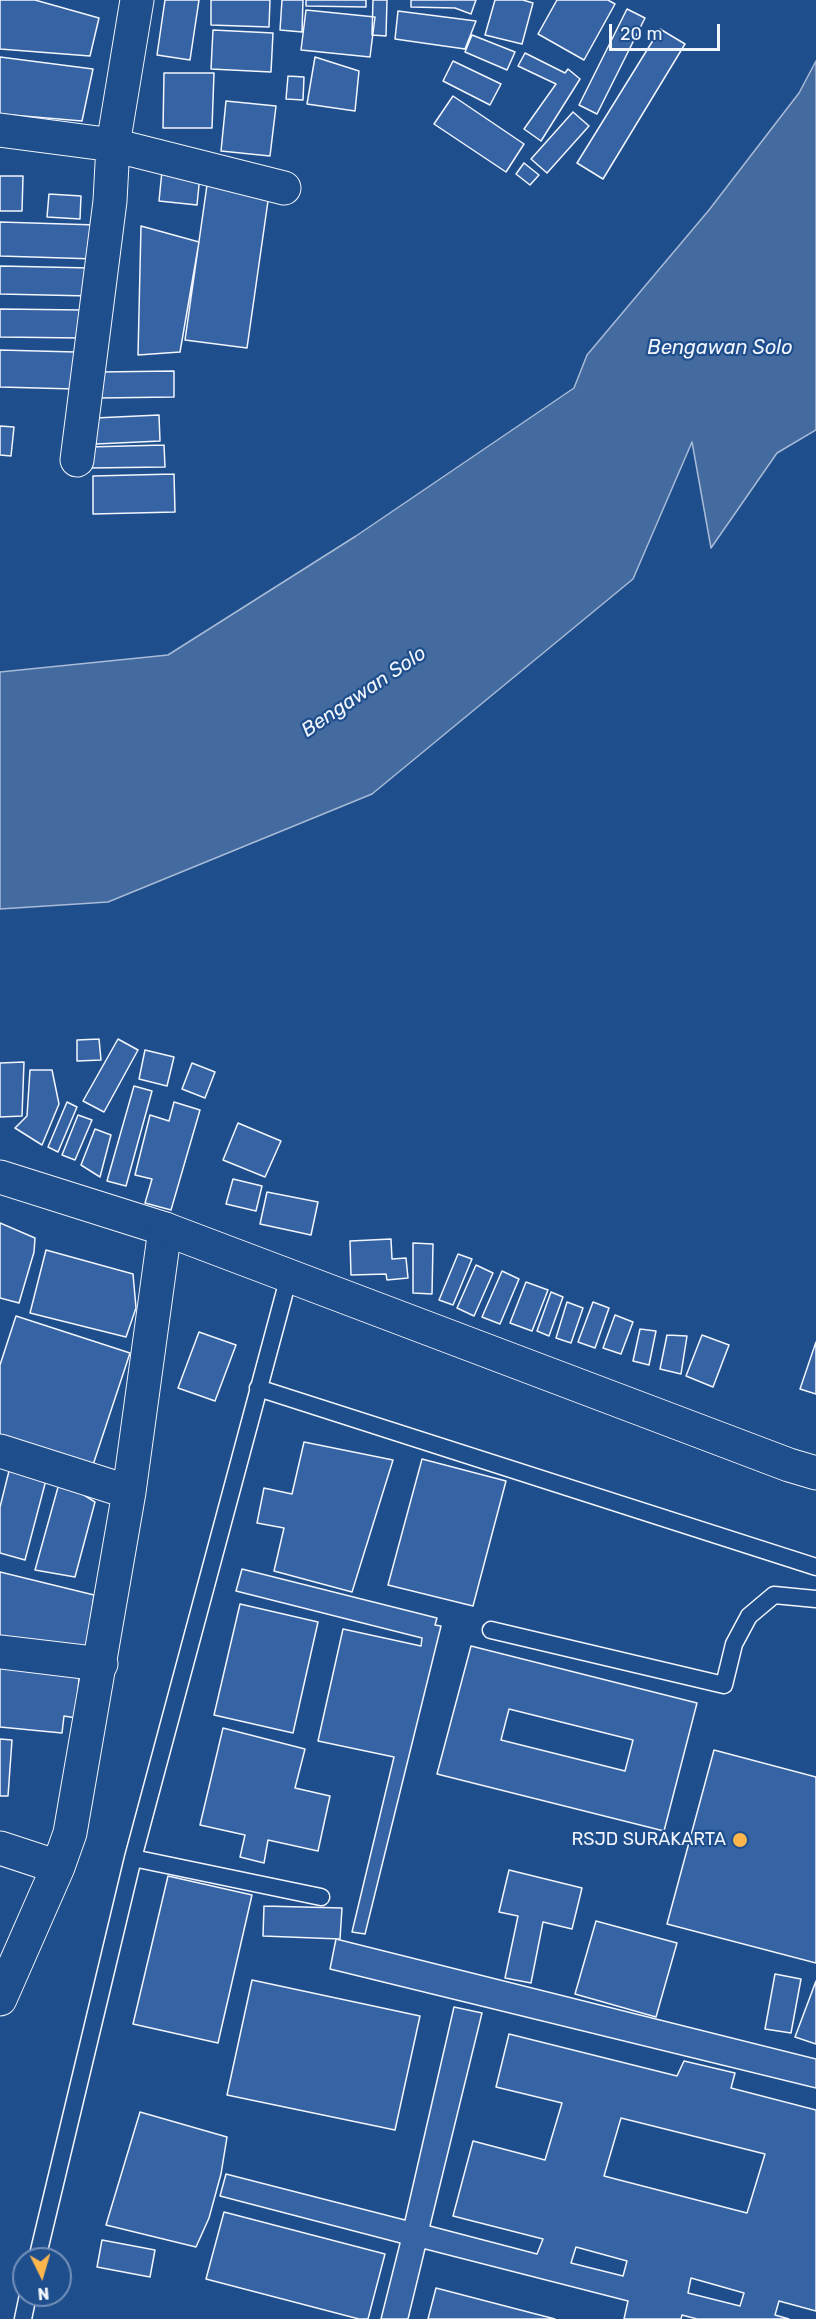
<!DOCTYPE html>
<html>
<head>
<meta charset="utf-8">
<style>
  body { margin:0 }
  #map { position:relative; width:816px; height:2319px; overflow:hidden; background:#1f4e8c; font-family:Rubik,sans-serif }
  canvas { display:block }
  .north { position:absolute; left:12px; top:2247px; width:60px; height:60px; box-sizing:border-box; background:#1f4e8c; border:2px solid #7391ba; border-radius:50%; rotate:175deg; font-size:16px; font-weight:700; line-height:24px; text-align:center; color:#f2f6ff }
  .north::after { content:''; display:block; margin:auto; width:21px; height:27px; background:#ffb74d; clip-path:polygon(50% 0,100% 100%,50% 72%,0 100%) }
  .scale { position:absolute; left:609px; top:24px; width:111px; height:27px; box-sizing:border-box; border:3px solid #f2f6ff; border-top:0; padding-left:8px; font-size:18px; line-height:21px; white-space:nowrap; color:#f2f6ff; -webkit-text-stroke:4px #1f4e8c; paint-order:stroke }
</style>
</head>
<body>
<div id="map">
<canvas width="816" height="2319"></canvas>
<div class="north">N</div>
<div class="scale">20 m</div>
</div>
<script>
const c = document.querySelector('canvas').getContext('2d');
c.lineJoin = 'round';
function paint(path, color) { c.fillStyle = color; c.fill(path, 'evenodd'); }
const toPath = rows => new Path2D(rows.map(r => 'M' + r).join(''));
function strokePath(path, color, width, dash) { c.strokeStyle = color; c.lineWidth = width; c.lineCap = dash ? 'butt' : 'round'; c.setLineDash(dash || []); c.stroke(path); }
function drawText(font, color, halo, rows, align = 'center') {
  c.font = font + ' Rubik,sans-serif'; c.lineWidth = 4.5; c.setLineDash([]); c.textBaseline = 'middle'; c.strokeStyle = halo; c.fillStyle = color; for (const [text, x, y, turn = 0] of rows) {
    c.save(); c.translate(x, y); c.rotate((+turn || 0) * Math.PI / 180); c.textAlign = isNaN(turn) ? turn : align; if (halo) c.strokeText(text, 0, 0); c.fillText(text, 0, 0); c.restore();
  }
}
const water = toPath([
  [816,61,816,430,777,453,711,548,692,442,633,579,372,794,108,902,0,909,0,672,168,655,356,536,574,388,587,355,709,210,799,93,816,61]
]);
paint(water, '#446ba0');
strokePath(water, '#a8bbd7', 1.5);
const building = toPath([
  [0,0,35,0,99,18,90,56,0,49,0,0],
  [165,0,199,0,190,60,157,55,165,0],
  [211,0,270,0,269,27,211,25,211,0],
  [282,0,303,0,302,32,280,30,282,0],
  [306,0,366,0,366,7,306,6,306,0],
  [373,0,387,0,386,36,372,35,373,0],
  [411,0,476,0,471,14,455,8,411,7,411,0],
  [495,0,523,0,533,3,522,44,485,35,495,0],
  [557,0,608,0,615,4,584,60,538,34,557,0],
  [627,9,645,18,597,114,579,105,627,9],
  [306,10,375,17,370,57,301,50,306,10],
  [398,11,476,21,465,49,395,39,398,11],
  [660,29,685,44,603,179,577,163,660,29],
  [213,30,273,33,271,72,211,69,213,30],
  [472,35,515,52,507,70,465,52,472,35],
  [525,53,565,73,568,69,580,79,541,141,524,129,556,84,518,66,525,53],
  [0,57,93,69,82,121,0,114,0,57],
  [315,57,359,71,355,111,307,104,315,57],
  [453,61,501,84,490,105,443,81,453,61],
  [164,73,214,73,212,128,163,128,164,73],
  [288,76,304,77,303,100,286,99,288,76],
  [453,96,524,144,506,172,434,124,453,96],
  [226,101,276,106,270,156,221,151,226,101],
  [573,112,589,126,547,173,531,159,573,112],
  [524,163,539,175,530,185,516,174,524,163],
  [162,171,200,175,197,205,159,201,162,171],
  [0,176,23,176,22,211,0,211,0,176],
  [208,178,270,187,247,348,185,340,208,178],
  [49,194,81,196,80,219,47,217,49,194],
  [0,222,97,225,96,259,0,256,0,222],
  [141,226,199,242,180,352,138,355,141,226],
  [0,266,91,268,90,296,0,294,0,266],
  [0,309,83,310,82,338,0,337,0,309],
  [0,350,75,352,74,389,0,387,0,350],
  [174,371,174,397,99,398,99,372,174,371],
  [159,415,160,441,96,444,95,418,159,415],
  [0,426,14,427,11,456,0,455,0,426],
  [164,445,165,467,89,468,88,447,164,445],
  [174,474,175,512,93,514,93,476,174,474],
  [99,1039,101,1060,77,1061,77,1040,99,1039],
  [118,1039,138,1050,104,1112,83,1101,118,1039],
  [145,1050,174,1057,167,1086,139,1079,145,1050],
  [24,1062,22,1116,0,1117,0,1063,24,1062],
  [192,1063,215,1072,205,1098,182,1089,192,1063],
  [30,1070,52,1070,59,1104,42,1145,15,1128,27,1116,30,1070],
  [134,1086,152,1091,126,1186,107,1181,134,1086],
  [67,1102,77,1107,58,1152,48,1147,67,1102],
  [174,1102,200,1110,171,1210,145,1203,152,1179,135,1175,150,1115,169,1121,174,1102],
  [78,1115,92,1120,75,1160,62,1155,78,1115],
  [238,1123,281,1141,265,1177,223,1160,238,1123],
  [95,1129,111,1135,100,1177,81,1165,95,1129],
  [233,1179,262,1186,256,1211,226,1204,233,1179],
  [267,1192,318,1202,311,1235,260,1224,267,1192],
  [0,1223,35,1238,34,1252,19,1303,0,1298,0,1223],
  [391,1239,392,1259,406,1258,408,1278,387,1280,386,1274,351,1275,350,1241,391,1239],
  [413,1243,433,1244,432,1294,413,1293,413,1243],
  [46,1250,133,1274,136,1308,126,1337,30,1313,46,1250],
  [458,1254,472,1259,453,1305,439,1300,458,1254],
  [476,1265,493,1273,474,1316,457,1308,476,1265],
  [502,1271,519,1279,500,1324,482,1317,502,1271],
  [526,1282,548,1290,532,1331,510,1323,526,1282],
  [551,1292,563,1297,549,1336,537,1331,551,1292],
  [567,1302,583,1308,571,1343,556,1338,567,1302],
  [593,1302,609,1308,595,1348,578,1342,593,1302],
  [615,1315,633,1322,621,1354,603,1348,615,1315],
  [16,1316,130,1353,92,1468,0,1437,0,1365,16,1316],
  [640,1329,656,1331,649,1365,633,1361,640,1329],
  [199,1332,236,1345,215,1401,178,1388,199,1332],
  [667,1335,687,1336,681,1374,660,1369,667,1335],
  [702,1335,729,1345,713,1387,686,1376,702,1335],
  [816,1342,816,1394,800,1389,816,1342],
  [304,1442,393,1460,352,1592,274,1571,284,1528,257,1523,264,1488,292,1494,304,1442],
  [422,1459,506,1481,473,1606,388,1585,422,1459],
  [9,1471,46,1480,25,1560,0,1553,0,1507,9,1471],
  [60,1480,95,1502,75,1577,35,1570,60,1480],
  [242,1569,437,1618,435,1625,441,1626,365,1934,352,1932,394,1757,318,1741,343,1629,421,1646,422,1638,236,1591,242,1569],
  [0,1572,94,1595,87,1646,0,1639,0,1572],
  [240,1604,318,1622,293,1733,214,1715,240,1604],
  [471,1646,697,1703,664,1831,437,1774,471,1646],
  [509,1709,633,1740,625,1771,501,1740,509,1709],
  [0,1658,79,1678,76,1718,64,1716,62,1733,0,1727,0,1658],
  [223,1728,305,1749,295,1788,330,1796,318,1851,268,1840,264,1863,240,1857,245,1835,200,1825,223,1728],
  [0,1739,12,1740,8,1796,0,1796,0,1739],
  [714,1750,816,1777,816,1963,667,1924,714,1750],
  [509,1870,582,1888,572,1929,543,1922,531,1983,505,1978,518,1916,499,1912,509,1870],
  [168,1876,252,1895,218,2043,133,2024,168,1876],
  [264,1906,342,1908,340,1939,263,1936,264,1906],
  [596,1921,677,1943,656,2017,575,1994,596,1921],
  [336,1939,816,2059,816,2088,330,1969,336,1939],
  [775,1974,801,1979,791,2033,765,2029,775,1974],
  [252,1980,420,2016,395,2130,227,2095,252,1980],
  [816,1981,816,2044,795,2037,816,1981],
  [454,2007,482,2013,430,2226,537,2254,543,2239,453,2216,473,2141,545,2160,562,2103,496,2087,509,2034,677,2076,684,2061,735,2073,731,2088,816,2110,816,2311,779,2301,775,2315,789,2319,697,2319,682,2315,681,2319,624,2319,628,2301,425,2249,408,2319,381,2319,400,2243,220,2196,226,2174,405,2220,454,2007],
  [621,2118,765,2154,747,2213,604,2176,621,2118],
  [576,2247,627,2261,623,2276,571,2263,576,2247],
  [691,2278,744,2293,740,2306,688,2293,691,2278],
  [140,2112,227,2137,221,2174,209,2218,196,2247,106,2225,140,2112],
  [224,2212,385,2254,368,2319,359,2319,206,2279,224,2212],
  [102,2240,155,2250,150,2277,97,2267,102,2240],
  [436,2288,555,2319,428,2319,436,2288]
]);
paint(building, '#3563a3');
strokePath(building, '#f2f6ff', 1.5);
const service = toPath([
  [258,1388,816,1567],
  [491,1630,724,1685,734,1644,749,1616,774,1595,816,1599],
  [133,1858,321,1897],
  [37,2259,133,1858,289,1276],
  [23,2319,28,2295]
]);
const minor = toPath([
  [0,130,113,145,284,188],
  [77,460,110,201,113,145,137,0],
  [0,1177,165,1229,129,1492,70,1833,58,1867,0,1999],
  [0,1451,129,1492],
  [0,1652,101,1664],
  [0,1848,58,1867]
]);
const tertiary = toPath([
  [165,1229,789,1465,816,1473]
]);
strokePath(service, '#f2f6ff', 19);
strokePath(minor, '#f2f6ff', 35);
strokePath(tertiary, '#f2f6ff', 35);
strokePath(service, '#1f4e8c', 16);
strokePath(minor, '#1f4e8c', 33);
strokePath(tertiary, '#1f4e8c', 33);
for (const [x, y, r, color] of [
  [740,1840,8,"#ffb74d"]
]) { const dot = new Path2D(); dot.arc(x, y, r, 0, 2 * Math.PI); c.fillStyle = color; c.fill(dot); strokePath(dot, '#1f4e8c', 2); }
drawText('18px', '#f2f6ff', '#1f4e8c', [
  ["RSJD SURAKARTA",726,1840]
], 'right');
drawText('italic 20px', '#f2f6ff', '#1f4e8c', [
  ["Bengawan Solo",720,348],
  ["Bengawan Solo",364,692,-34]
]);
</script>
</body>
</html>
